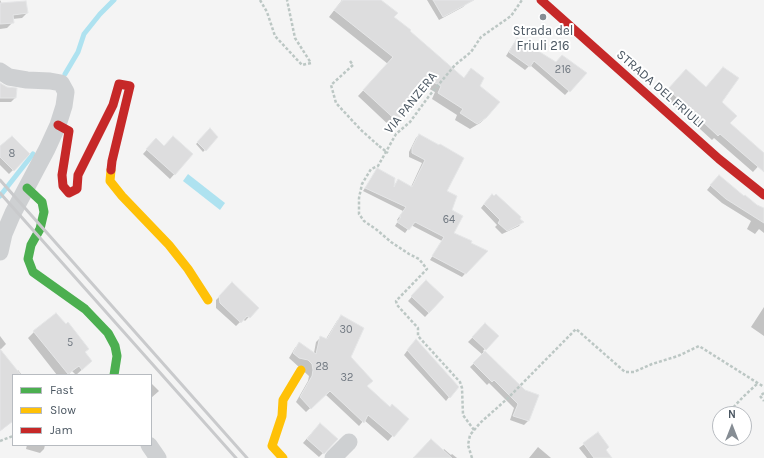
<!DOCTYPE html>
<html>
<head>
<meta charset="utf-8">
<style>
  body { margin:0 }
  #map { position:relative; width:764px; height:458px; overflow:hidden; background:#f4f4f4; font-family:Karla,sans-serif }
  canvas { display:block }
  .legend { position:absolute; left:12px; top:374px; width:140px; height:72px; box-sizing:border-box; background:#fff; border:1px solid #b7bbc0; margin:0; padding:5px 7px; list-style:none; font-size:12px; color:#4a5661 }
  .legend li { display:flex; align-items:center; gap:8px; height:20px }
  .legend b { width:20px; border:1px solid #b7bbc0 }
  .north { position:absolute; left:712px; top:406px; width:40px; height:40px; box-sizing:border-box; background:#fff; border:1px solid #b7bbc0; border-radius:50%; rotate:0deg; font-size:11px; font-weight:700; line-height:16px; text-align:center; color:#4a5661 }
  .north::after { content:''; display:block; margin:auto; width:14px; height:18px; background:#868d94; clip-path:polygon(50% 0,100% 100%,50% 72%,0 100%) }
</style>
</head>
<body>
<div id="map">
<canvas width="764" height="458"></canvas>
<ul class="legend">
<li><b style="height:5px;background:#4caf50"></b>Fast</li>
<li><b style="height:5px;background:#ffc107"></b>Slow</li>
<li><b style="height:5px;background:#c62828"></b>Jam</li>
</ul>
<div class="north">N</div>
</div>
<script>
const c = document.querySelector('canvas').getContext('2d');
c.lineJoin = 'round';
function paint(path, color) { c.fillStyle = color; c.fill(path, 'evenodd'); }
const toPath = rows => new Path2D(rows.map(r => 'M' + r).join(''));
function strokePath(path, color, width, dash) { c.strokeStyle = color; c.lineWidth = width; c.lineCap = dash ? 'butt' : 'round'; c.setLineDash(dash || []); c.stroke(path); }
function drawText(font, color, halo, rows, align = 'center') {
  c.font = font + ' Karla,sans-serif'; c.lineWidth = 4; c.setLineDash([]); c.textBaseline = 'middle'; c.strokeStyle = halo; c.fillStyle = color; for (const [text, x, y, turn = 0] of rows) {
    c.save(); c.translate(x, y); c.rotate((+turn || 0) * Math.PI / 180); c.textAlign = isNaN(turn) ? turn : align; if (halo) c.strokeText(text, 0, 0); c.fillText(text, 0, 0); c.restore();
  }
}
paint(toPath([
  [188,174,225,203,220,210,183,181]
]), '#aee2f0');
paint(toPath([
  [0,0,2,4,27,13,22,18,12,19,13,22,7,28,0,29],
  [342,0,380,0,393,18,463,79,471,70,478,87,487,117,480,123,470,129,455,120,457,115,432,99,435,92,422,85,400,109,399,124,393,129,358,96,388,64,329,17],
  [427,0,465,0,467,3,463,7,439,20],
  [518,39,556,63,585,73,565,95,530,65,525,70,506,56,514,43],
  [681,76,706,88,721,102,728,123,764,154,764,160,753,172,714,138,712,140,663,95],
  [0,84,8,88,15,98,11,102,0,102],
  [210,130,217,137,203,152,196,144],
  [419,135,445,192,451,211,453,234,486,251,462,277,430,260,442,241,411,225,405,233,395,226,398,221,397,220,403,211,363,191,377,170,394,185,398,181,411,187,422,163,409,157,409,152,416,138],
  [152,144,192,154,170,179,143,154],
  [0,147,29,154,9,174,0,165],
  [715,180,756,206,764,209,764,233,759,229,755,234,747,229,751,221,722,203,707,190],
  [488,199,518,219,522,222,519,226,502,234,495,227,497,225,481,208],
  [426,282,443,298,425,317,408,301],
  [232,284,257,308,245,321,243,319,236,326,216,308,216,300],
  [764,307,764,336,751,327],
  [341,317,350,357,366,386,389,408,407,419,388,441,364,420,359,426,325,394,306,412,296,402,308,381,309,376,289,358,295,348,299,343,314,353,316,342,321,337,326,339,337,321],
  [485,325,497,336,483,351,525,391,528,421,524,425,510,420,514,408,489,383,487,385,470,367,483,355,468,342],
  [34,332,84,352,85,367,76,375,72,371,68,375,57,375,28,338],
  [0,336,6,344,0,350],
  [412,344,449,397,446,401,404,355],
  [0,351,17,371,18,370,22,375,13,375,13,421,0,431],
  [151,383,159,391,151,398],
  [316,428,337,439,319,457,303,443],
  [598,434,605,450,611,458,587,458,579,448],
  [27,445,45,445,44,449,40,453,26,449],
  [538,447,551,458,529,458],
  [444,449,451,455,452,454,457,458,414,458,443,451]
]), '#0003');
strokePath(toPath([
  [65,74,78,52,84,34,100,14,114,0],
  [0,196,33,154]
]), '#aee2f0', 5);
const building = toPath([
  [343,0,381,0,398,13,394,17,411,30,410,31,464,78,471,68,484,78,480,86,500,102,487,117,477,124,460,113,463,109,438,93,441,86,427,79,419,92,401,109,400,124,363,90,393,57,334,10,343,0],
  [433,0,474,0,443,17,433,0],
  [26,1,28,13,13,15,14,23,0,24,0,3,26,1],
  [517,38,556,62,562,55,587,73,570,92,534,61,530,67,509,52,517,38],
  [723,67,739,78,722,102,737,116,730,123,764,153,764,172,720,134,718,136,668,89,686,69,706,87,723,67],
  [0,83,7,87,17,88,16,98,0,98,0,83],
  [210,128,218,137,206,151,197,142,210,128],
  [419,134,439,145,440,144,464,158,447,191,457,196,452,210,463,216,454,233,472,241,471,243,488,251,466,274,432,256,444,237,415,222,409,230,397,222,401,217,399,217,406,207,365,188,377,168,395,178,394,187,398,179,412,187,425,160,412,153,412,148,419,134],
  [12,136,30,154,14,171,0,157,0,146,12,136],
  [173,136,193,154,175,175,146,149,156,138,164,146,173,136],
  [719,175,744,196,745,195,757,205,764,208,764,223,726,199,710,185,719,175],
  [492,194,494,196,496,194,521,217,520,219,524,222,507,231,498,223,500,220,484,204,492,194],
  [426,280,444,297,429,313,411,296,426,280],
  [232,282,259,308,250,318,247,316,241,323,220,303,219,296,232,282],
  [56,313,66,324,68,322,89,349,85,352,92,361,82,370,79,366,68,374,33,331,56,313],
  [341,315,364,328,351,357,373,381,367,386,390,407,392,404,409,419,394,437,368,415,364,423,330,391,311,409,300,397,312,376,313,370,312,364,308,360,299,358,293,353,299,342,316,354,320,336,327,339,341,315],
  [485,323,499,336,486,350,472,337,485,323],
  [416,339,459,387,450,398,407,350,416,339],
  [0,349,21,375,13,375,13,421,0,431,0,349],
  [485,351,525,390,539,395,529,421,513,416,518,404,494,380,492,382,473,363,485,351],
  [320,423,338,439,324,454,307,439,320,423],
  [598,432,609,447,606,450,612,458,594,458,583,443,598,432],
  [431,439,452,458,413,458,431,439]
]);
paint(building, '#ddddde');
strokePath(building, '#e5e6e7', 1);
strokePath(toPath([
  [260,0,267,12,275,36,302,65,311,63,295,38,287,0],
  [350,61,353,65,331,85,336,103,361,130,379,146],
  [764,393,760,396,764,401],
  [730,411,743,397,758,383],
  [474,430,463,415,462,388,460,382,418,336,418,328,397,305,396,301,427,269,419,259,409,254,391,242,377,230,364,221,359,214,359,198,362,184,371,169,378,166,396,134,410,122,429,96,455,65,471,52,481,37,511,16,522,0],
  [0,441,13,436],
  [472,458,468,445,470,435,480,423,507,399,576,329,625,372,634,372,652,364,678,356,699,346,764,387]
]), '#bcc7c4', 2.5, [3, 2]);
strokePath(toPath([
  [0,71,9,77,27,80,50,81,61,83,66,92,64,106,58,125,47,149,13,213,4,234,0,252],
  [149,445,158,458],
  [333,458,349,442]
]), '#ced0d2', 17);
strokePath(toPath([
  [27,188,42,202,44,212,40,229,31,245,28,259,33,272,85,309,108,333,115,346,117,356,114,375]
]), '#4caf50', 9);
strokePath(toPath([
  [111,170,110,181,122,196,169,245,188,269,208,300],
  [283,458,272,446,282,416,283,400,301,370]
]), '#ffc107', 9);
strokePath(toPath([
  [541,0,719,159,764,195],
  [58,125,69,131,62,175,63,186,69,193,77,189,78,175,113,105,119,84,130,86,112,161,111,170]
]), '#c62828', 9);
strokePath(toPath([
  [0,180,247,458],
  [0,193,236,458]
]), '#c9cacc', 3);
strokePath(toPath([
  [379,146,388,153]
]), '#bcc7c4', 2.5, [3, 2]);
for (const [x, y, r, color] of [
  [543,17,4,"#868d94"]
]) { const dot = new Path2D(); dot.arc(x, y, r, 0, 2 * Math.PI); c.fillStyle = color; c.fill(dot); strokePath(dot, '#fff', 1.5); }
drawText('11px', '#707881', null, [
  ["216",563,70],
  ["8",12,154],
  ["64",449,220],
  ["30",346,330],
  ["5",70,343],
  ["28",322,367],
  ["32",347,378]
]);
drawText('13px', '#4a5661', '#fff', [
  ["Strada del",543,31],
  ["Friuli 216",543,46]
]);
drawText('13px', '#4a5661', '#fff', [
  ["STRADA DEL FRIULI",660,89,41],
  ["VIA PANZERA",411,103,-51]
]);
</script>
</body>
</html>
